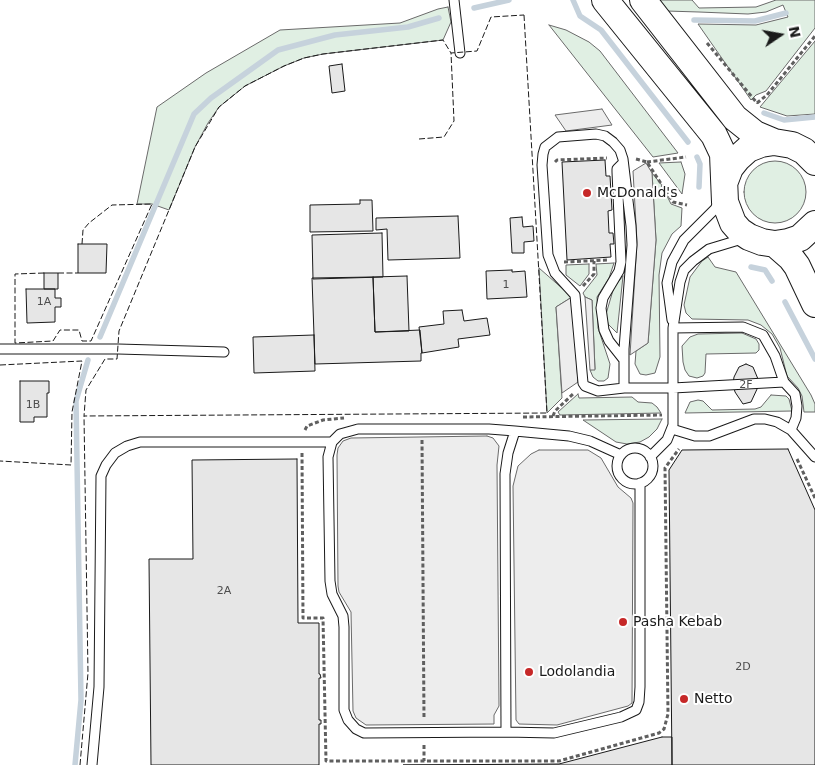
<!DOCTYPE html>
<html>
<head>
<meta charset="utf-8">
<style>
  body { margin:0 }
  #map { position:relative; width:815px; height:765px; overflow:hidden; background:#fff; font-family:"DejaVu Sans",sans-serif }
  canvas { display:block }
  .north { position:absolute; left:755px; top:10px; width:50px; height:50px; -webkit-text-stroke:4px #fff; paint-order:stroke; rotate:78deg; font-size:14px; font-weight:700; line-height:20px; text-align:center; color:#1a1a1a }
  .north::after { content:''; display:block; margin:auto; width:18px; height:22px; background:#1a1a1a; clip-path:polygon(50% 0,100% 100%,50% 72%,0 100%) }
</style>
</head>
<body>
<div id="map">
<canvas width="815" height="765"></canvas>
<div class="north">N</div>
</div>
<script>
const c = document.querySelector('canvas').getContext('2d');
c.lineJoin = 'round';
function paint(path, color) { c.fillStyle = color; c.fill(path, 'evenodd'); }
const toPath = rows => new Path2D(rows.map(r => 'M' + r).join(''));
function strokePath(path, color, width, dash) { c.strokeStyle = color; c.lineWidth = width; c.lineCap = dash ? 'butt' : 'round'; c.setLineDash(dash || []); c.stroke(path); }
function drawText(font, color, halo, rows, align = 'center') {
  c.font = font + ' "DejaVu Sans",sans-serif'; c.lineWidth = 4; c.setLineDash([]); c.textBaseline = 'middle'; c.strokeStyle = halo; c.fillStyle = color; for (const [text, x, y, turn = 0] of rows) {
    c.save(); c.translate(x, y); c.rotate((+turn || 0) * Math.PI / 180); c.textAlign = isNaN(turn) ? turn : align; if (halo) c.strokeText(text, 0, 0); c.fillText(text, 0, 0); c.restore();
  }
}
const green = toPath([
  [657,0,692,0,699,8,756,7,776,0,815,0,815,28,766,91,756,95,751,100,698,24,756,25,788,17,783,5,766,12,748,14,699,12,666,11,657,0],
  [448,7,451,22,443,40,323,54,304,58,284,66,245,86,219,107,208,123,195,147,169,210,152,204,137,204,157,107,206,73,280,30,400,23,438,9,448,7],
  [549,25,566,30,589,42,600,51,678,153,653,157,549,25],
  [815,41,815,114,787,116,760,107,815,41],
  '744 192a31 31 0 1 1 62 0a31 31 0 1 1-62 0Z',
  [681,162,685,174,682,194,659,163,681,162],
  [652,173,661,184,671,204,682,208,681,226,672,234,662,253,659,275,660,357,655,373,646,375,640,374,635,364,636,351,648,343,656,240,652,173],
  [708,257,715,267,736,272,811,395,815,404,815,412,804,412,802,396,798,388,787,376,780,348,772,334,761,325,748,320,692,319,686,313,684,305,690,277,702,261,708,257],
  [614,263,609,278,597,297,598,328,610,364,608,378,604,381,598,381,593,377,590,370,595,369,592,300,585,297,583,293,597,275,596,264,614,263],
  [589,264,589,274,580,286,566,275,566,265,589,264],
  [539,268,572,297,556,307,562,398,547,413,539,268],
  [623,276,617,333,608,324,606,314,614,287,623,276],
  [742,333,756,339,759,344,759,350,756,353,706,354,705,373,703,376,697,378,689,376,685,370,683,362,682,346,690,337,698,334,742,333],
  [578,394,579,398,632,397,638,402,652,403,657,407,661,413,560,415,558,412,578,394],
  [771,395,786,396,789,399,792,411,685,413,690,402,698,400,703,401,712,410,755,409,761,407,771,395],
  [662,419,657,429,649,437,640,442,627,444,616,442,583,420,662,419]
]);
paint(green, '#e0efe3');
strokePath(green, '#6a6a6a', 1);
const parking = toPath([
  [602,109,612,125,566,131,555,115,602,109],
  [646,163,652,173,656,240,648,343,630,355,637,242,633,171,646,163],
  [572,297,578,382,562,393,556,307,572,297],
  [585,297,592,300,595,370,590,370,585,297],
  [487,436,493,438,499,446,497,465,499,706,494,715,494,724,366,725,356,718,353,711,351,612,339,592,338,586,337,455,338,448,343,441,351,438,487,436],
  [539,450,588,450,601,458,618,487,631,498,633,503,632,703,628,706,557,725,519,724,516,720,513,486,518,466,531,454,539,450]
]);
paint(parking, '#ededed');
strokePath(parking, '#6a6a6a', 1);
strokePath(toPath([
  [573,0,580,16,601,30,688,142],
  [474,8,509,0],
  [694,20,755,21,786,13],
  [764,113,784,120,815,117],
  [697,157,700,164,699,187],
  [751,267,765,270,772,281],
  [785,302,815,359],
  [100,337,194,114,211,98,278,50,335,35,408,27,439,18],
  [75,765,81,700,76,401,88,360]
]), '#c6d2dc', 5.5);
const building = toPath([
  [342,64,345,91,332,93,329,66,342,64],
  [605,160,606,176,610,176,612,210,608,211,609,233,613,233,614,244,610,244,611,257,567,260,562,162,605,160],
  [360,200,372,200,373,231,310,232,310,205,360,204,360,200],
  [458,216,460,258,388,260,387,229,376,230,376,218,458,216],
  [522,217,523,227,533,226,534,241,524,242,524,253,512,253,510,218,522,217],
  [382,233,383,277,313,279,312,235,382,233],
  [78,244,107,244,106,273,78,273,78,244],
  [512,270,512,272,525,271,527,297,487,299,486,271,512,270],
  [44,273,58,273,58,289,44,289,44,273],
  [407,276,409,331,375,332,373,277,407,276],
  [373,277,375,332,420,330,422,353,421,353,421,361,315,364,312,278,373,277],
  [26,289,55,289,55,298,61,298,61,307,55,307,55,322,27,323,26,289],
  [462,310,464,321,487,318,490,335,458,339,459,347,422,353,419,327,444,324,443,311,462,310],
  [314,335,315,371,254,373,253,337,314,335],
  [746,364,753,367,758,379,758,387,751,402,743,404,735,392,733,384,734,377,739,367,746,364],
  [20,381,49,381,49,393,47,393,47,417,34,417,34,422,20,422,20,381],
  [788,449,815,510,815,765,672,765,669,470,682,450,788,449],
  [297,459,298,623,319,623,319,674,320,674,321,678,319,678,319,720,321,720,321,724,319,724,319,765,151,765,149,559,193,559,192,460,297,459],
  [662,737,672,737,672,765,403,765,559,764,662,737]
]);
paint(building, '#e6e6e6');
strokePath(building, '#1a1a1a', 1);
const service = toPath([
  [454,0,460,53],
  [623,163,617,169,617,172,621,262,619,271,603,298,601,308,604,330,609,341,624,360],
  [672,320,667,283,672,262,684,240,715,209,719,202],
  [673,328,743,327,763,335,775,356,784,382,795,394,797,406,796,418,791,430,815,457],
  [0,349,118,349,224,352],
  [624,388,624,349,632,245,631,226,623,159,620,150,613,142,605,136,596,134,558,137,545,147,543,154,542,165,548,255,555,273,575,295,583,383,585,386,598,391,624,388,673,388,784,382],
  [358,429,489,429,515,431,508,453,505,474,506,732,364,733,356,729,348,720,344,710,344,627,343,616,332,594,330,581,328,457,332,442,340,434,358,429],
  [672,429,695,436,709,436,754,419,765,419,777,422,791,430],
  [515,431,569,436,590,441,621,455],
  '617 466a18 18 0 1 1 36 0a18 18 0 1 1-36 0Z',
  [650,457,667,440,673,425,673,328,680,282,684,270,693,261,709,249,742,239],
  [506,732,554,733,621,717,636,710,639,702,640,687,640,483],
  [92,765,99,687,101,476,106,465,115,453,127,446,140,442,332,442]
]);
const primary = toPath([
  [605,0,714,135,723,154,725,202,733,223,740,231,749,237,762,242,775,244,788,242,800,238,815,224],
  [643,0,735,118,755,134,774,142],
  [725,181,730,168,738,158,748,149,761,144,774,142,792,145,804,151,815,162],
  [775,244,791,258,797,266,815,304]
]);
strokePath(service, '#1a1a1a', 11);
strokePath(primary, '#1a1a1a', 28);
strokePath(toPath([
  [707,43,757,103],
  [757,103,767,95,815,36],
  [636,159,647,162,673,202,687,205],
  [555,162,557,160,607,158],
  [647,162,686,157],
  [564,262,608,260],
  [583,286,594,274,594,261],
  [553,416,555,411,574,393],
  [523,417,662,415],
  [305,430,307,426,323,420,344,418],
  [422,440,424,719],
  [302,453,303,618,323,618,326,761,559,761,659,733,664,729,668,714,665,468,679,449],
  [797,459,815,498],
  [424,745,424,761]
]), '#5f5f5f', 3, [4, 2.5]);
strokePath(service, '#fff', 9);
strokePath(primary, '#fff', 26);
strokePath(toPath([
  [524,15,547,413,84,416,86,390,105,359,117,359,119,331,195,147,219,107,245,86,284,66,304,58,323,54,443,40,451,53,477,51,491,17,524,15],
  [419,139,444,137,454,121,451,53],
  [44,273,15,274,15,343,53,341,60,330,79,330,82,341,91,341,152,204,112,205,89,223,83,230,82,244],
  [58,273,78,273],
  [0,365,82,361,72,412,71,465,0,461],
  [80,765,88,673,84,416]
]), '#1a1a1a', 1, [6, 2.5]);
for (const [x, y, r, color] of [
  [587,193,5,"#c62828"],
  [623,622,5,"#c62828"],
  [529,672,5,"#c62828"],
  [684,699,5,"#c62828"]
]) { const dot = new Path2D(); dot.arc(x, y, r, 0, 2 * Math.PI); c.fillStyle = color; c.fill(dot); strokePath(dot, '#fff', 2); }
drawText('11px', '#4d4d4d', null, [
  ["1",506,285],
  ["1A",44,302],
  ["2F",746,385],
  ["1B",33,405],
  ["2A",224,591],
  ["2D",743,667]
]);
drawText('14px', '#1a1a1a', '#fff', [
  ["McDonald's",597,193],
  ["Pasha Kebab",633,622],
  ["Lodolandia",539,672],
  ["Netto",694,699]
], 'left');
</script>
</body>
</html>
